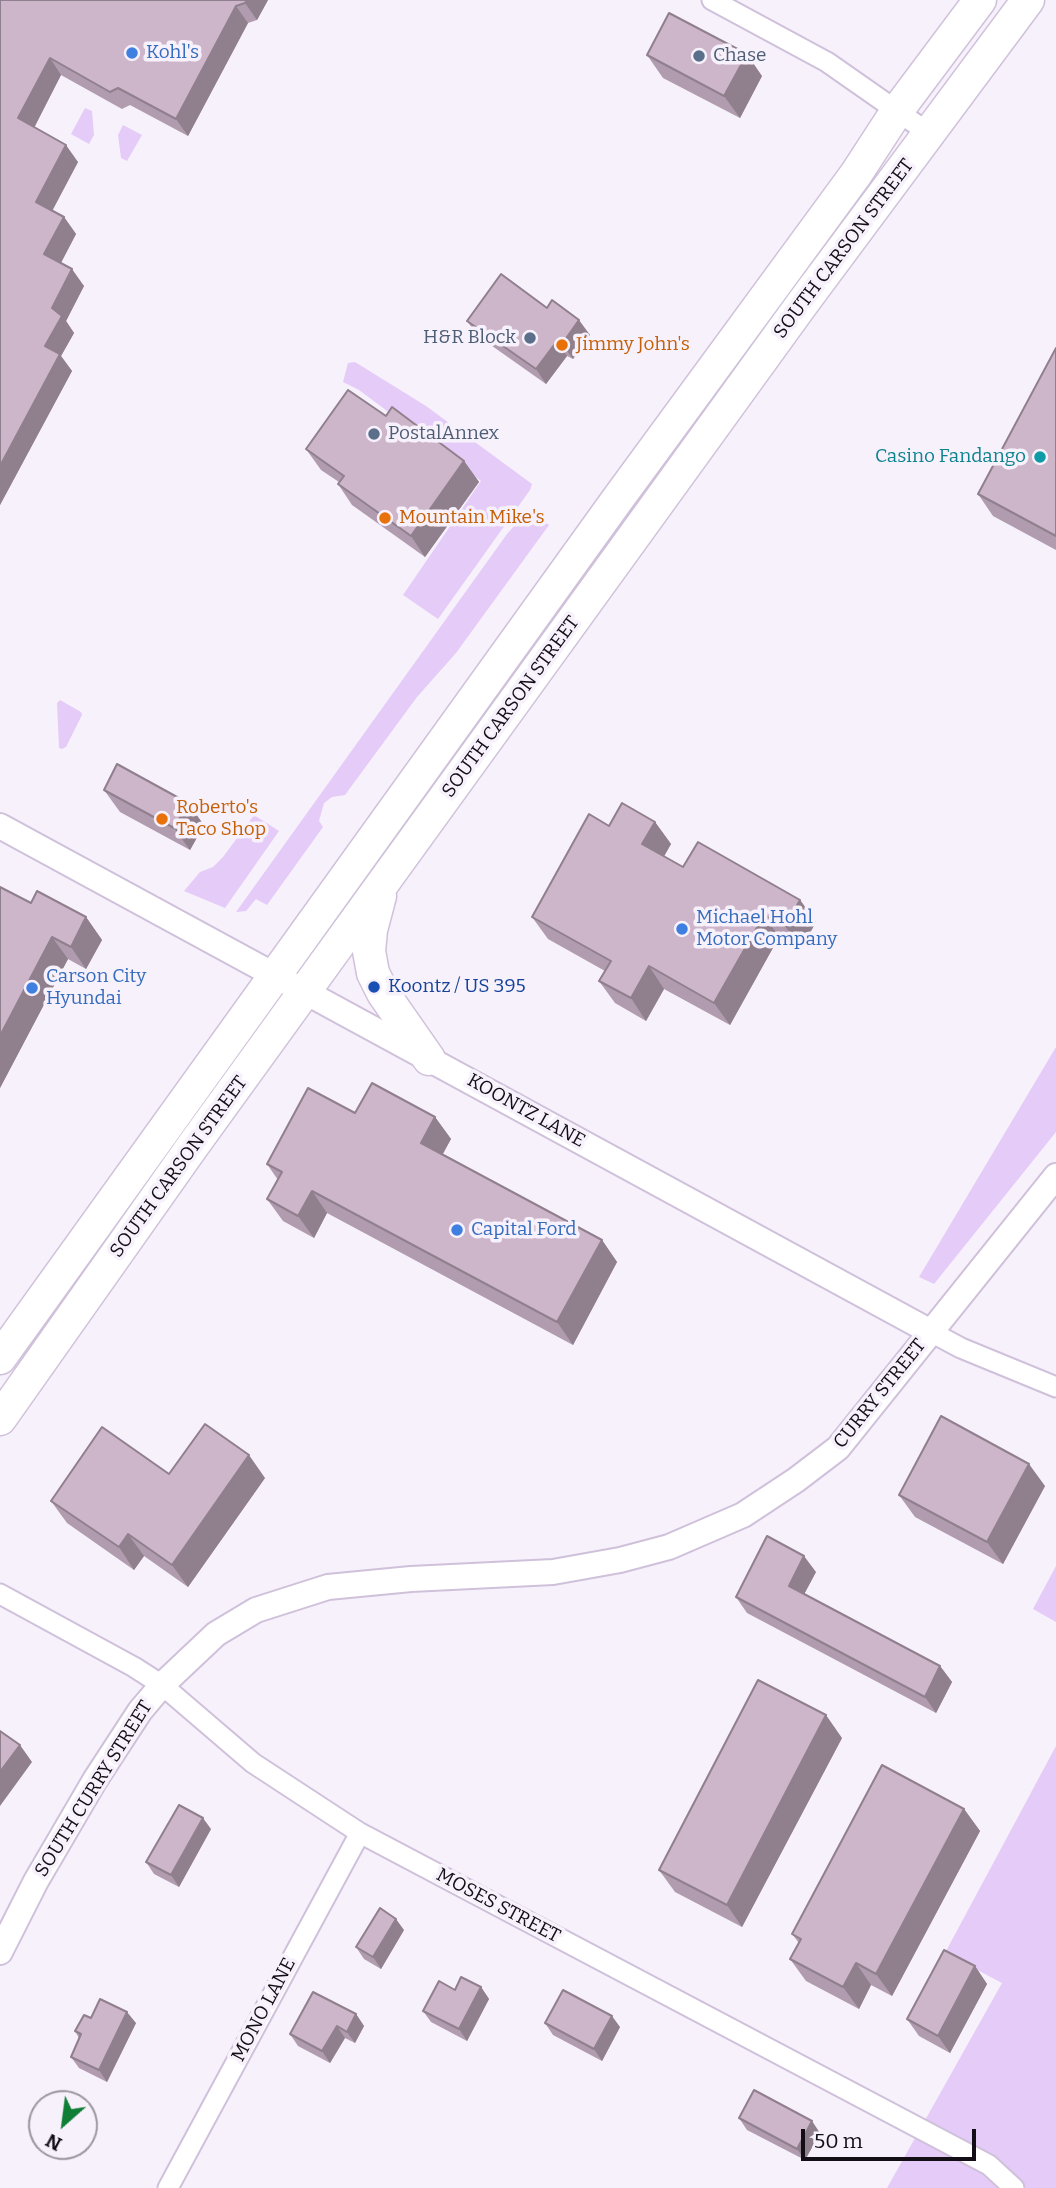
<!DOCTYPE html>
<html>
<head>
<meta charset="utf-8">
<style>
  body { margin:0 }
  #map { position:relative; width:1056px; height:2188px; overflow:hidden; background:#f7f1fc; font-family:Bitter,serif }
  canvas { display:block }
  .north { position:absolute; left:28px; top:2090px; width:70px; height:70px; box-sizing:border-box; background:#f7f1fc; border:2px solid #9c96a0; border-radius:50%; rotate:208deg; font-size:19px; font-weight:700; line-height:28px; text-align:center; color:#130e16 }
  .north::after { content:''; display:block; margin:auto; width:24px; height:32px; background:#107f36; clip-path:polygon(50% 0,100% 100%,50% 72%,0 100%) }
  .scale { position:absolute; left:801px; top:2129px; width:175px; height:32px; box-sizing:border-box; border:4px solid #130e16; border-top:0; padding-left:9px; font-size:21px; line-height:24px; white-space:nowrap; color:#130e16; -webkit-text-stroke:5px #f7f1fc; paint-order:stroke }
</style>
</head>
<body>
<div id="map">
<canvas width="1056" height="2188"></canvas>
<div class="north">N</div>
<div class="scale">50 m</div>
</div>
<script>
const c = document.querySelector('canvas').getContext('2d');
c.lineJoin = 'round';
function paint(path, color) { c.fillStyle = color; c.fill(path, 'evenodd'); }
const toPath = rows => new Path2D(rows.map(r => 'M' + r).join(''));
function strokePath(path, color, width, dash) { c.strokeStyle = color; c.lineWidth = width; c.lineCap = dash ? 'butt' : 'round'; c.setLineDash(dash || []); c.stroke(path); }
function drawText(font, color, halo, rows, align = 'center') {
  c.font = font + ' Bitter,serif'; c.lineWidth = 7; c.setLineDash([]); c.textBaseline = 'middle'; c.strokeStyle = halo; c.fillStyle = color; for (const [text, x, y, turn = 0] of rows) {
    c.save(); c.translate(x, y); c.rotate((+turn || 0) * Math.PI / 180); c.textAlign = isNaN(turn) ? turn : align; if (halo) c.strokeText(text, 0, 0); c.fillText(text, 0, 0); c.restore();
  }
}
paint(toPath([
  [85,108,92,111,94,135,89,144,71,134],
  [123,125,142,135,127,161,121,158,118,135],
  [355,362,426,406,532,484,530,490,438,619,403,595,481,481,359,390,343,382,348,363],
  [528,518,543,521,549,525,456,653,417,697,345,795,332,797,324,803,319,821,323,827,267,905,256,899,246,911,236,912,507,534,514,526],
  [60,700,81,712,82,715,66,747,62,749,59,748,58,725,57,703],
  [254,815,279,831,225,908,184,891,200,872,213,867,223,857],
  [1056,1047,1056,1132,934,1284,919,1277],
  [1056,1566,1056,1622,1033,1609],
  [1056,1746,1056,2188,887,2188,1002,1983,945,1953]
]), '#e5cbf7');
const minor = toPath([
  [712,0,827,62,930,134],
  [931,1332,961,1348,1056,1387],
  [0,1594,134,1667,162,1685,253,1763,360,1833,989,2165,1014,2188],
  [168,2188,360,1833]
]);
const tertiary = toPath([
  [0,826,931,1332],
  [0,1952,36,1881,95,1780,140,1711,162,1685,216,1634,256,1610,328,1587,411,1579,553,1572,620,1560,669,1547,743,1515,796,1480,838,1448,1056,1176]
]);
const primary = toPath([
  [380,896,371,930,369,951,373,973,383,993,429,1059],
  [0,1358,617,500,856,174,897,111,980,0],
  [0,1419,192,1147,802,304,1028,0]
]);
strokePath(minor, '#d0c1db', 23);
strokePath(tertiary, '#d0c1db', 28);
strokePath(primary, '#d0c1db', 35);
strokePath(minor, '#fff', 19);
strokePath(tertiary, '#fff', 24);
strokePath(primary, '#fff', 32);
paint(toPath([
  [0,0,268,0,257,20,248,23,188,136,130,105,122,109,61,75,34,127,78,162,52,210,64,217,76,234,61,263,84,286,66,321,74,333,61,356,72,371,0,505],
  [647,55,762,76,740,118,663,78],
  [547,308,590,335,573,359,567,356,546,384,478,336,467,321],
  [1056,348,1056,550,993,516,978,494],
  [386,416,464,461,479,482,425,557,352,505,338,484,339,482,321,470,306,449],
  [104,790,204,825,190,850,120,812],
  [655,822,671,844,664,856,683,867,800,900,816,922,801,949,779,937,730,1025,664,989,646,1021,615,1003,599,981,605,971,548,939,532,917,609,826],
  [31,903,86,917,102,940,86,969,68,959,0,1088],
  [355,1113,435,1117,451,1139,442,1154,602,1240,617,1262,573,1345,327,1213,314,1238,283,1221,267,1199,278,1180,267,1164],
  [169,1474,265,1478,188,1587,144,1556,134,1570,67,1523,51,1501],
  [1045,1486,1003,1564,915,1517,899,1495],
  [816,1572,804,1594,940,1666,952,1682,936,1713,747,1613,736,1597],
  [842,1738,742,1927,675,1892,659,1870],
  [964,1809,980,1831,892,1996,871,1985,859,2009,806,1981,790,1959,799,1943,792,1934],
  [211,1829,179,1887,154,1874,146,1862],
  [404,1930,381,1969,364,1959,356,1947],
  [975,1966,987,1984,950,2053,919,2036,907,2019],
  [481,1987,489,1999,467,2041,431,2022,423,2011,455,1990],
  [356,2014,364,2026,355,2043,345,2038,330,2063,298,2046,290,2034],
  [91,2018,136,2023,107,2082,79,2068,71,2057,79,2038,75,2031],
  [545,2023,620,2027,602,2061,553,2035],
  [739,2118,820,2133,805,2160,747,2130]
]), '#b09cae');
paint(toPath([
  [247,0,268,0,257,20,245,3],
  [236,6,248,23,188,136,176,119],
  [747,54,762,76,740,118,724,96],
  [50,58,61,75,30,136,18,118],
  [66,145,78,162,48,219,36,202],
  [64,217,76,234,56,272,44,254],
  [72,269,84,286,66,321,74,333,61,356,72,371,0,505,0,466,45,346,52,308],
  [579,320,590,335,573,359,562,344],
  [557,341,567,356,546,384,536,369],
  [464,461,479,482,425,557,411,536],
  [188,803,204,825,190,850,174,828],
  [655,822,671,844,658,867,642,844],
  [800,900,816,922,801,949,785,926],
  [764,915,779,937,730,1025,714,1003],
  [86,917,102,940,86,969,71,947],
  [52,937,68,959,0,1088,0,1036],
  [649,966,664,989,646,1021,631,998],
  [435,1117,451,1139,437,1165,421,1143],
  [312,1191,327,1213,314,1238,298,1216],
  [602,1240,617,1262,573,1345,557,1322],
  [249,1455,265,1478,188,1587,172,1565],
  [1029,1464,1045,1486,1003,1564,987,1542],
  [128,1534,144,1556,134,1570,119,1547],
  [804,1556,816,1572,800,1602,789,1586],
  [940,1666,952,1682,936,1713,925,1697],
  [826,1715,842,1738,742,1927,727,1905],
  [20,1745,32,1762,0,1806,0,1772],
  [964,1809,980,1831,892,1996,876,1974],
  [203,1818,211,1829,179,1887,171,1875],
  [396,1919,404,1930,381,1969,373,1957],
  [856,1963,871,1985,859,2009,843,1987],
  [975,1966,987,1984,950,2053,938,2036],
  [481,1987,489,1999,467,2041,459,2029],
  [127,2012,136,2023,107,2082,99,2070],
  [356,2014,364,2026,355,2043,347,2032],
  [612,2016,620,2027,602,2061,594,2049],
  [337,2026,345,2038,330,2063,322,2051],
  [812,2121,820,2133,805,2160,797,2149]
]), '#907f8d');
const building = toPath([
  [0,0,247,0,245,3,236,6,176,119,118,88,110,92,50,58,18,118,66,145,36,202,64,217,44,254,72,269,52,308,62,316,45,346,60,354,0,466,0,0],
  [669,13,747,54,724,96,647,55,669,13],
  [501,274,547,308,552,300,579,320,562,344,557,341,536,369,467,321,501,274],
  [1056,348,1056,536,978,494,1056,348],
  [348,390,386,416,392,407,464,461,411,536,338,484,344,476,306,449,348,390],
  [117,764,188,803,174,828,104,790,117,764],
  [622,803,655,822,642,844,683,867,698,842,800,900,785,926,764,915,714,1003,649,966,631,998,599,981,611,961,532,917,589,814,609,826,622,803],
  [0,887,31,903,37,891,86,917,71,947,52,937,0,1036,0,887],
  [372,1083,435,1117,421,1143,602,1240,557,1322,312,1191,298,1216,267,1199,282,1172,267,1164,308,1088,355,1113,372,1083],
  [941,1416,1029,1464,987,1542,899,1495,941,1416],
  [205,1424,249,1455,172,1565,128,1534,119,1547,51,1501,102,1427,169,1474,205,1424],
  [767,1536,804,1556,789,1586,940,1666,925,1697,736,1597,767,1536],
  [758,1680,826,1715,727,1905,659,1870,758,1680],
  [0,1731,20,1745,0,1772,0,1731],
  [882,1765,964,1809,876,1974,856,1963,843,1987,790,1959,801,1939,792,1934,882,1765],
  [179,1805,203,1818,171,1875,146,1862,179,1805],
  [380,1908,396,1919,373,1957,356,1947,380,1908],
  [944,1950,975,1966,938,2036,907,2019,944,1950],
  [461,1977,481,1987,459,2029,423,2011,439,1981,455,1990,461,1977],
  [563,1990,612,2016,594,2049,545,2023,563,1990],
  [313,1992,356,2014,347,2032,337,2026,322,2051,290,2034,313,1992],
  [100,1999,127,2012,99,2070,71,2057,81,2034,75,2031,84,2015,91,2018,100,1999],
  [754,2090,812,2121,797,2149,739,2118,754,2090]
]);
paint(building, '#cdb5ca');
strokePath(building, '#907f8d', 2);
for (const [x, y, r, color] of [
  [132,53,7,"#3f7fe0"],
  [699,56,7,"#5c6f8a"],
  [530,338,7,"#5c6f8a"],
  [562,345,7,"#e8710a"],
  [374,434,7,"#5c6f8a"],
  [1040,457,7,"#0f9aa8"],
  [385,518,7,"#e8710a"],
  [162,819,7,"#e8710a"],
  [682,929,7,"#3f7fe0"],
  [374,987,7,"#1a4fb4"],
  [32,988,7,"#3f7fe0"],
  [457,1230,7,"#3f7fe0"]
]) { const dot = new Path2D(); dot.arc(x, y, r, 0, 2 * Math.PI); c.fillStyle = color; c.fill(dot); strokePath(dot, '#f7f1fc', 2.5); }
drawText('19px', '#366cbe', '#f7f1fc', [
  ["Kohl's",146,53],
  ["Michael Hohl",696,918],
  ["Motor Company",696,940],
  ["Carson City",46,977],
  ["Hyundai",46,999],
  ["Capital Ford",471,1230]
], 'left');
drawText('19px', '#4e5e75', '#f7f1fc', [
  ["Chase",713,56],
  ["H&R Block",516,338,"right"],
  ["PostalAnnex",388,434]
], 'left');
drawText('19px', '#130e16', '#f7f1fc', [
  ["SOUTH CARSON STREET",844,249,-53],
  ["SOUTH CARSON STREET",511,707,-54],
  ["KOONTZ LANE",526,1111,29],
  ["SOUTH CARSON STREET",179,1167,-54],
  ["CURRY STREET",880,1394,-51],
  ["SOUTH CURRY STREET",94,1789,-58],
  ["MOSES STREET",498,1906,28],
  ["MONO LANE",264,2010,-62]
]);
drawText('19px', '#c56008', '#f7f1fc', [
  ["Jimmy John's",576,345],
  ["Mountain Mike's",399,518],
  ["Roberto's",176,808],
  ["Taco Shop",176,830]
], 'left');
drawText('19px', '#0d838f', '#f7f1fc', [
  ["Casino Fandango",1026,457]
], 'right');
drawText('19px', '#164399', '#f7f1fc', [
  ["Koontz / US 395",388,987]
], 'left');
</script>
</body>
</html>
